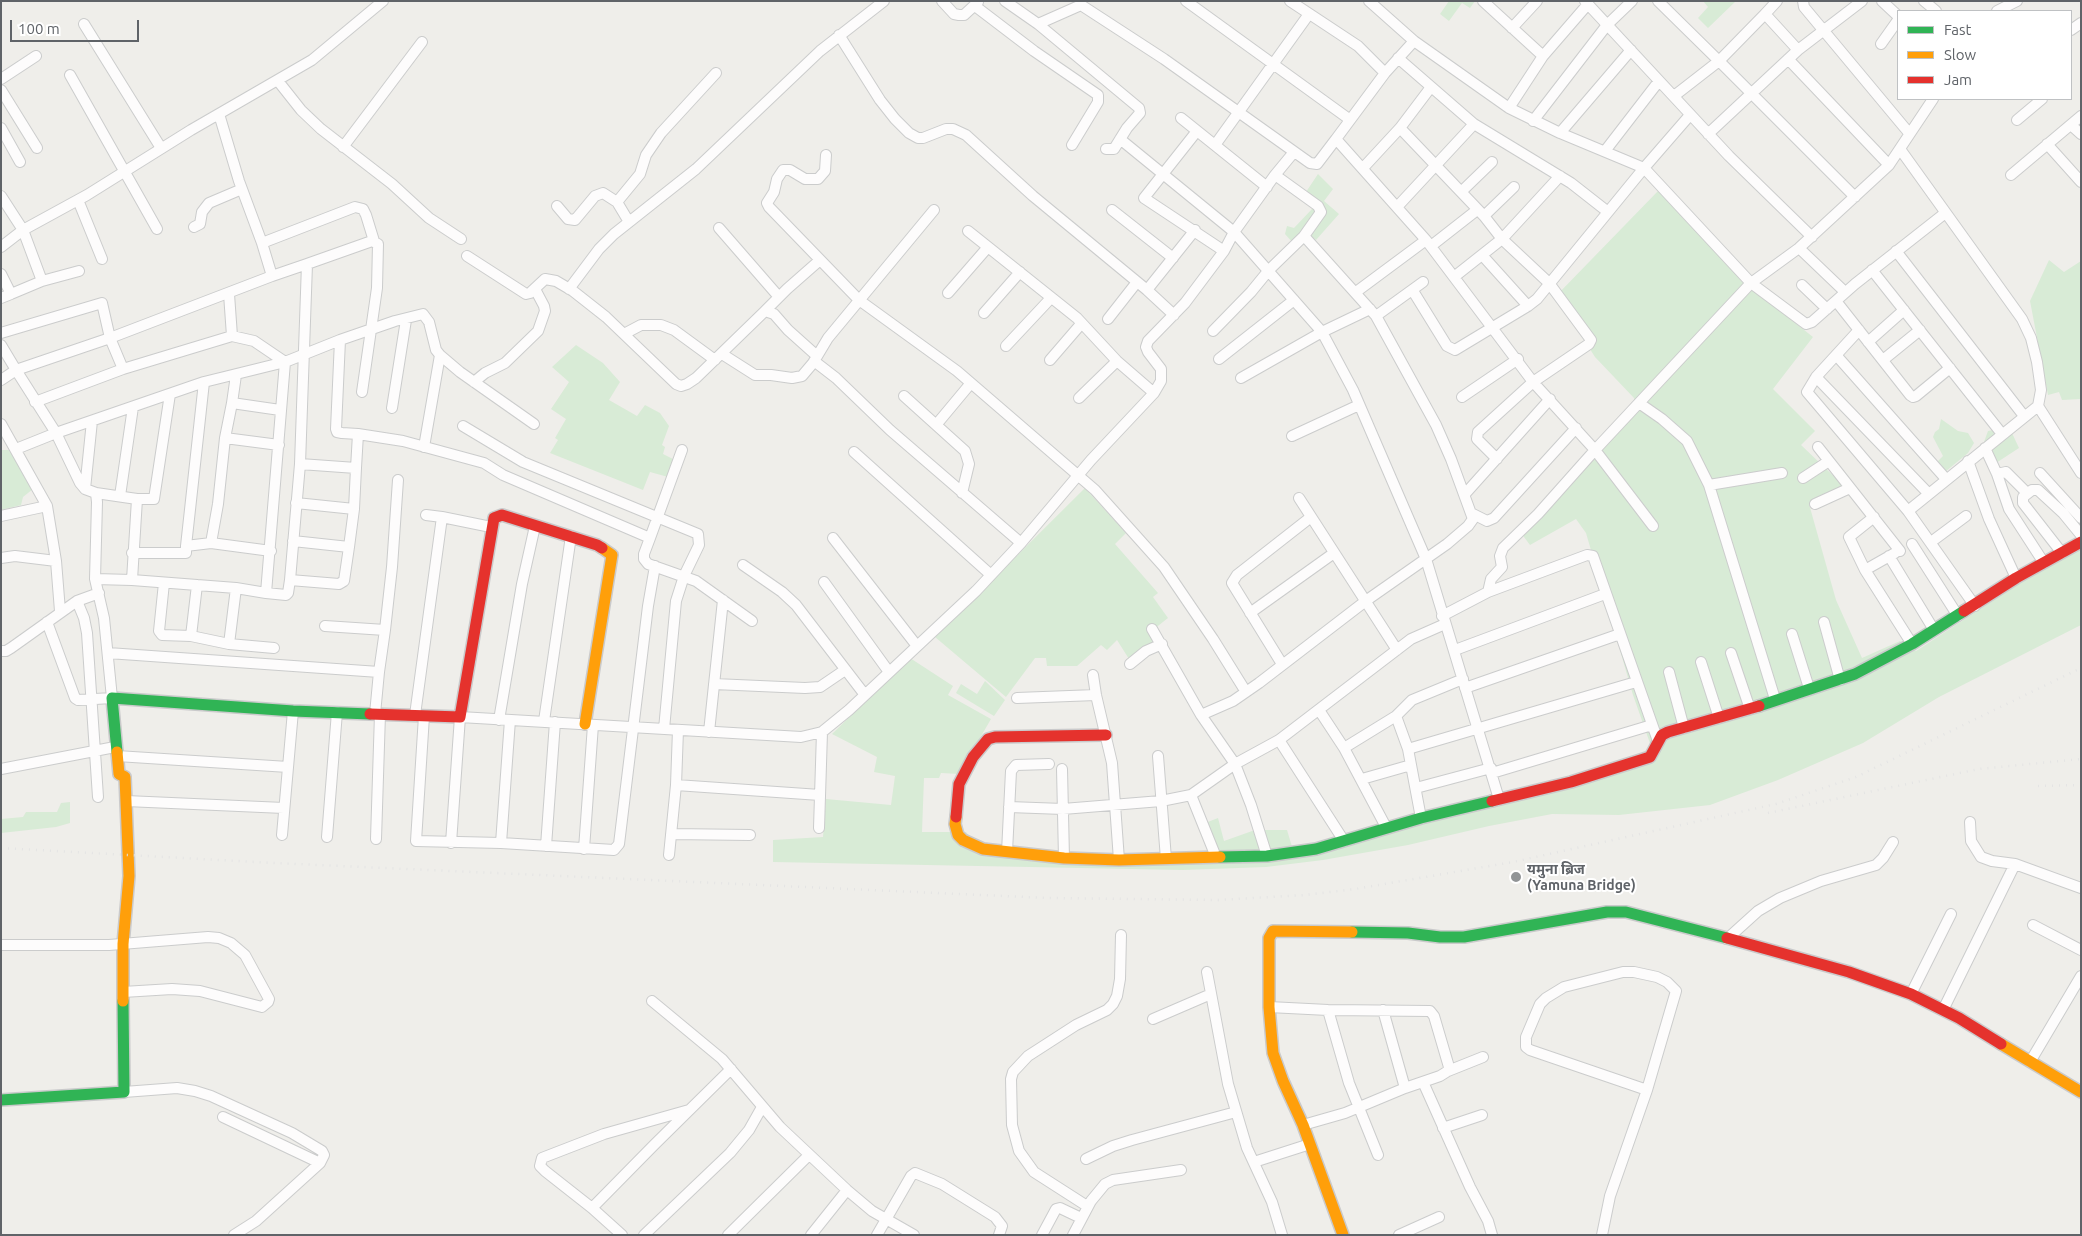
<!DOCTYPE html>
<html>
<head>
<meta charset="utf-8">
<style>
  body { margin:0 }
  #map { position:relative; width:2082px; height:1236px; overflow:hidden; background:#efeeea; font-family:Ubuntu,sans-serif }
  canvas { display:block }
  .frame { position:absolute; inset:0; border:2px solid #5f6368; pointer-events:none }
  .legend { position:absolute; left:1897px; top:10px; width:175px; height:90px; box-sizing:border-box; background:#fff; border:1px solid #bfc1c3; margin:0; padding:6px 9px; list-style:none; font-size:15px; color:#5f6368 }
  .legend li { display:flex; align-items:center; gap:10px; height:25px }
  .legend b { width:25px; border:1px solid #bfc1c3 }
  .scale { position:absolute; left:10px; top:20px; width:129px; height:22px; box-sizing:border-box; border:2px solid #5f6368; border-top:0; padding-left:6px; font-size:15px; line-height:18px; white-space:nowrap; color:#5f6368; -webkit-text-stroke:4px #fff; paint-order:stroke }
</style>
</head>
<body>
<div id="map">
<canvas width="2082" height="1236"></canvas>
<div class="frame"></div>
<ul class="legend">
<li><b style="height:6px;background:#30b455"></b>Fast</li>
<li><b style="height:6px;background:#ff9f0a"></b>Slow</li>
<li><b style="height:6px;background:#e5322d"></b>Jam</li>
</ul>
<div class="scale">100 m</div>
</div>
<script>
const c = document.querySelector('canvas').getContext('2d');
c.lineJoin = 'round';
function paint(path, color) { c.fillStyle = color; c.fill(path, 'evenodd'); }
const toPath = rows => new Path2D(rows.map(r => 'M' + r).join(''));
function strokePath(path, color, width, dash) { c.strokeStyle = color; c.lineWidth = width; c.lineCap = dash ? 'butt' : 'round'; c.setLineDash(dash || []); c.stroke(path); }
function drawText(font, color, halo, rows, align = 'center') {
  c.font = font + ' Ubuntu,"Noto Sans Devanagari",sans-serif'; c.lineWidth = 4; c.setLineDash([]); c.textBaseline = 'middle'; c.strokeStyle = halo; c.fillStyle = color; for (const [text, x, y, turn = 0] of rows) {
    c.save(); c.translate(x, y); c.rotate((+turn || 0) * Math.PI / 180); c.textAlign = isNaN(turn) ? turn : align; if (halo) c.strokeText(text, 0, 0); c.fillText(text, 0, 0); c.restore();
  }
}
paint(toPath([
  [1449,1,1475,1,1470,8,1462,3,1449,21,1440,14],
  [1703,1,1736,1,1708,28,1698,18,1708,7],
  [1318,174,1333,189,1324,201,1339,214,1316,240,1305,231,1293,243,1285,234,1287,226,1294,228,1312,209,1314,199,1306,192],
  [1658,191,1742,281,1813,337,1773,389,1815,431,1801,445,1843,485,1809,504,1836,600,1862,658,1900,641,1916,651,2046,566,2081,547,2081,625,1939,697,1863,743,1778,780,1710,805,1619,815,1552,814,1489,826,1408,845,1323,860,1266,867,1183,870,773,862,773,840,823,837,826,799,891,805,895,776,874,772,877,757,832,734,910,658,953,686,948,695,991,719,959,774,941,773,939,778,924,778,922,832,966,832,977,845,1059,855,1208,853,1200,825,1218,818,1224,841,1255,830,1287,830,1293,850,1570,780,1652,749,1633,695,1586,533,1576,519,1530,545,1521,533,1637,411,1634,398,1595,357,1556,296],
  [2049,260,2064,272,2081,261,2081,399,2062,400,2059,392,2048,395,2030,301],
  [576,345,603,363,620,382,609,400,637,416,645,405,660,413,669,426,662,445,665,447,663,454,675,460,668,477,650,472,643,490,550,453,558,440,555,438,566,419,551,409,569,382,552,367],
  [1941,419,1958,431,1968,433,1974,443,1968,453,1945,472,1937,462,1943,456,1933,437,1935,432,1939,429],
  [2002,428,2011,431,2019,448,1996,463,1984,442,1988,431],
  [1,450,9,450,33,489,23,497,21,505,1,510],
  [1085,488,1126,533,1115,544,1158,593,1153,597,1168,618,1149,633,1156,642,1129,659,1117,640,1107,650,1101,645,1077,666,1047,666,1046,658,1035,658,1006,697,935,637],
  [985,681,1005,700,994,716,956,693,961,684,977,694],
  [70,802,70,823,56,827,1,833,1,819,23,817,26,812,57,812,61,803]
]), '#d8ebd6');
const street = toPath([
  [942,1,954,14,959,15,964,15,978,2],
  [1005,1,1038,24,1081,5,1164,59,1310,163,1317,164,1336,139,1426,240,1533,382,1595,450,1653,526],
  [1186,1,1349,119],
  [1290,1,1358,46,1385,73],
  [1369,1,1414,41,1509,108,1560,133,1644,168,1751,283,1806,324,1812,322,1855,284,1944,214],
  [1483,1,1543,56],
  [1585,1,1729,156,1812,237],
  [1658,1,1719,61,1674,96],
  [1777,1,1765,14,1798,50],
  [1803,1,1804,7,1909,133],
  [1882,1,1898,16],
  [1924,1,1936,11],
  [975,6,1034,51,1098,95,1098,102,1072,145],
  [1997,11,2017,1],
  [1765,14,1719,61,1855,197],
  [84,24,161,148],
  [1038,24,1139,108,1140,113,1127,128,1114,149,1106,149],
  [1512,28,1537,1],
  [2071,30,2081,23],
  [839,35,880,100,895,119,909,133,918,138,923,138,946,129,953,129,966,135,1033,196,1147,290,1174,315],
  [1881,44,1898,20],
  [1398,58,1474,124,1571,183,1608,212],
  [1788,59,1889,165],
  [70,75,157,229],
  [1,79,36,56],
  [278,81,301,110,321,129,392,184,429,218,461,239],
  [1,90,37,148],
  [1509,108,1543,56,1588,4],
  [219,114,239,181,262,243,272,276,307,264,300,464],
  [1181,118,1267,187],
  [2017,120,2042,99],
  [1533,121,1607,25,1632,1],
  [2071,125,2081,134],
  [1,128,20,162],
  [1400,128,1484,216,1502,239,1549,283,1591,340,1589,344,1533,382,1478,432,1477,439,1497,459],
  [1197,131,1144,198,1224,251],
  [1560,133,1631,50],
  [1708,134,1798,50,1862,1],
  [1120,139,1234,232,1322,332,1353,390,1426,559,1499,799],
  [1336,139,1385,73,1414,41],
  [2047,144,2081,182],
  [1215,145,1309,14],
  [343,147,422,42],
  [1900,149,2022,319,2031,338,2037,362,2041,390,2038,406,2081,473],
  [1605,151,1659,81],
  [826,155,825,171,818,179,805,179,790,170,783,170,777,179,774,192,767,203,769,207,859,300,957,371,1095,490,1164,567,1213,639,1246,692],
  [1363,168,1400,128,1431,87],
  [2011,175,2081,116],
  [1461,192,1492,162],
  [1,196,23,230,87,195,191,130,312,60,383,1],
  [78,200,102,259],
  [617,202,640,174,646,155,661,133,716,73],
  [557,206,568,219,575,220,595,196,603,193,617,202,629,222],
  [1397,207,1474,124],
  [1112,210,1173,258],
  [1484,216,1514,187],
  [194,227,200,224,202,212,209,203,242,189],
  [719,228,779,297],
  [968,231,1077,318,1117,361,1154,393],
  [262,243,355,207,363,209,366,215,374,241],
  [1431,246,1477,210],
  [1,247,23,230,42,281,11,294,1,274],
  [1799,248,1845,292],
  [1896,251,2024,416],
  [1482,255,1528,306],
  [467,256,526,294,530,293,545,279,556,281,573,291,606,317,676,384,681,386,687,384,696,378,765,311,774,314,788,330,817,356],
  [307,264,372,241,378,244,377,288,362,392],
  [1872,270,2002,434],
  [1454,277,1502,239,1560,176],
  [42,281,79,271],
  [1802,285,1827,309],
  [569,289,599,249,614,234,696,169,820,51,884,1],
  [1147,290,1195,230],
  [1413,291,1447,346,1455,350,1528,306,1537,299,1644,168,1690,115],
  [1356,292,1426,240],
  [948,293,988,247],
  [229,294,232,336],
  [1,298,11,294],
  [1836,301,1910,395,1913,397,1916,396,1950,368],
  [765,311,787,289,820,260],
  [984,313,1020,272],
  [1376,316,1423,282],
  [1108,319,1137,282],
  [1859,330,1816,377,1807,392,1908,511,1975,606],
  [1213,331,1251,292,1269,270,1304,236,1321,212,1318,206,1275,175],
  [1,333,102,303,110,338,123,369,35,402],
  [624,334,641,325,661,325,674,330,715,360],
  [340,340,336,429,337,432,342,433,358,434],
  [1868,342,1904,310],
  [1,345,16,370,110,338,272,276],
  [1006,346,1051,298],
  [722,354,755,375,771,375,792,378,802,376,813,363,828,338,934,210],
  [1836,355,1946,479],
  [1219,359,1294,300],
  [1050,360,1081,324],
  [1883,360,1920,330],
  [814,361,836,378,890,430,1021,543],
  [123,369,232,336,254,341,285,362,266,593,236,588,132,580,137,499,154,499,170,394],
  [1816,377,1929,494],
  [1241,378,1322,332,1370,309],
  [1,380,16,370,56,433,204,382,285,362,340,340,395,321,423,314,429,322,436,350,440,355,460,372,534,424],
  [474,382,485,373,505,363,538,331,545,311,544,306,535,289],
  [904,396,965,451,969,464,962,493],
  [1462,397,1518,359],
  [1079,398,1117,361],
  [232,403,236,375],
  [1639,403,1662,419,1687,441,1709,485,1775,699],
  [392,408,406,320],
  [1,424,47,506,56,561,15,556,1,558],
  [936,425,971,383],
  [463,426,523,462,698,534,699,545,684,576,676,601,664,729],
  [1292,436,1359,405],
  [225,438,279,445],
  [424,447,440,355],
  [1818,447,1900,551],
  [1985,448,1997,474,2009,509,2044,563],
  [16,449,56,433,80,483,85,489,96,493,97,502,95,579],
  [682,450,650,538,644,554,644,559,648,564,696,581,752,621],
  [854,452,991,575],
  [1968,461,1989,519,2016,578],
  [2040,473,2081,518],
  [1997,474,2006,472,2027,493],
  [1803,478,1829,461],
  [1709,485,1782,473],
  [85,489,92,421],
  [96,493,137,499],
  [1465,494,1550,399],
  [120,496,133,407],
  [1299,498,1397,650],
  [296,503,354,509],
  [1815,504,1850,488],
  [1908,511,2038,406],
  [1471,513,1487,521,1494,518,1576,428],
  [426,515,442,517],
  [1,516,47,506],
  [1874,517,1849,537,1865,570,1912,644],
  [833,538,917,646],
  [1931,542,1966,516],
  [1912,544,1958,616],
  [186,546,204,382],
  [349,547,354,509,356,468],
  [271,551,211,543,218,504,225,438,232,403,280,410],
  [132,553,186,553,186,546,211,543],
  [2062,553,2023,503,2023,497,2032,490,2038,490,2063,513,2081,535],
  [1889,556,1934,630],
  [56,561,60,611],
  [743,565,782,592,796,605,865,695],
  [1865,570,1895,553],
  [290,580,300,464,356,468,358,434,403,441,484,463,503,475,650,538],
  [824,582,889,672],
  [164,583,159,631,162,635,191,636,229,644,274,648],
  [1488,592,1491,579,1502,567,1500,556,1503,548,1538,514,1595,450,1751,283,1799,248,1889,165,1933,99],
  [266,593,286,595,288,593,290,580,339,584,344,581,349,547,293,541],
  [77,601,84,618,87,633,98,797],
  [1250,613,1334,553],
  [1442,616,1488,592,1587,555,1593,556,1658,741],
  [47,622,75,698,78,700,112,698,104,618,95,579,132,580],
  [1824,622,1840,680],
  [325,626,385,630,379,672],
  [1152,629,1201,715,1235,764,1251,805,1267,856],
  [385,630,392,567,398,480],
  [1792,634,1809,688],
  [191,636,197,585],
  [229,644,236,588],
  [1455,650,1605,594],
  [1,651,6,651,11,648,77,601,99,593],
  [108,653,379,672,375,714],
  [1731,653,1750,709],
  [1701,662,1719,718],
  [1130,664,1146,651,1162,644],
  [1282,664,1232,583,1237,575,1311,517],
  [1669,672,1684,728],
  [1093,675,1096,695,1112,763,1119,860],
  [714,684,805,688,820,687,845,670],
  [1465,688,1620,634],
  [1017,698,1096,695],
  [1319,710,1344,748,1386,827],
  [415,715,442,517,491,527],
  [1201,715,1233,701,1259,683,1367,600,1447,544,1468,526,1473,519,1451,459,1436,425,1376,316,1304,236],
  [424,716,416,841,501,843,614,850,619,844,620,836,648,606,655,566],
  [499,720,522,584,535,526],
  [544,721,571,536],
  [709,732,723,600],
  [1279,740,1344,841],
  [1344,748,1396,716],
  [1408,749,1636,682],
  [117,756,288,767],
  [1158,756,1166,859],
  [1,769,115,747],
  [1062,769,1064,858],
  [1492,773,1652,725],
  [1362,779,1411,765],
  [676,785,820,795],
  [1416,788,1491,768],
  [1191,795,1216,857],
  [126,801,284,808],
  [1009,807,1063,809,1161,801,1191,795,1235,764,1279,740,1411,639,1445,624],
  [1421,818,1408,749,1396,716,1412,700,1463,679],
  [1970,822,1971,841,1981,857,1992,861,2015,864,2081,888],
  [819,828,822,732],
  [671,834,750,835],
  [282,835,293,711],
  [327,837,337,712],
  [376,839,380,714],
  [451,843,460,717,801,737,822,732,849,710,976,591,1021,543,1091,460,1154,393,1161,381,1161,369,1148,352,1146,347,1148,341,1185,303,1224,251,1234,232,1275,175,1294,152],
  [501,843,510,720],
  [546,846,555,722],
  [584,849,593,725],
  [1007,852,1011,771,1016,765,1049,764],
  [669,855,676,785,678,730],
  [2033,925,2081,950],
  [1727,939,1758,911,1780,898,1821,881,1876,865,1883,858,1893,842],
  [1,945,109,945,208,937,219,938,231,943,245,955,269,999,268,1002,262,1007,200,991,172,989,123,992],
  [1207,972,1228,1084,1247,1148,1272,1202,1282,1235],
  [1911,994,1951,914],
  [652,1001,722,1059,780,1127,847,1190,872,1211,914,1235],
  [1269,1007,1328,1010,1430,1011,1434,1016,1449,1067,1448,1071,1440,1076,1405,1088,1345,1113,1303,1125],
  [1328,1010,1349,1083,1378,1155],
  [1383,1010,1405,1088],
  [1943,1010,2015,864],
  [1153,1019,1211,994],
  [2030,1062,2081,976],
  [1448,1071,1483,1057],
  [1423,1082,1470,1187,1488,1221,1492,1235],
  [124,1092,177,1088,195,1091,211,1096,292,1133,322,1151,324,1155,320,1163,256,1221,234,1235],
  [223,1117,320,1163],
  [1443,1128,1482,1115],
  [1086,1159,1113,1146,1132,1140,1236,1112],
  [1254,1162,1310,1144],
  [1087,1206,1034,1172,1019,1151,1012,1125,1011,1079,1013,1072,1028,1056,1076,1025,1107,1010,1113,1004,1117,996,1120,979,1121,935],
  [592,1208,654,1145,731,1069],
  [622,1235,592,1208,545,1171,540,1166,542,1158,604,1134,689,1110],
  [644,1235,730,1153,749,1130,762,1107],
  [728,1235,809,1155],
  [811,1235,847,1190],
  [877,1235,911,1176,915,1173,942,1184,995,1217,1002,1226,999,1235],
  [1042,1235,1056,1209,1060,1208,1081,1218],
  [1073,1235,1091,1201,1105,1184,1113,1180,1181,1170],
  [1399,1235,1439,1217],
  [1602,1235,1610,1196,1647,1090,1676,991,1667,982,1657,977,1634,972,1623,972,1564,987,1546,998,1540,1004,1526,1037,1526,1047,1530,1050,1647,1090]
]);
const fast = toPath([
  [1759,706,1855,674,1912,644,1964,611],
  [117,752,112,698,293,711,370,714],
  [1220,857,1267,856,1316,849,1421,818,1492,801],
  [1352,932,1408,933,1440,937,1464,937,1607,912,1626,912,1727,938],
  [1,1100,124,1092,123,1001]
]);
const slow = toPath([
  [585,724,612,555,602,548],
  [117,752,119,774,125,777,129,876,123,944,123,1001],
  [956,817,955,824,958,835,963,840,983,849,1064,858,1119,860,1220,857],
  [2001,1044,2081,1092],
  [1343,1235,1303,1125,1283,1081,1273,1053,1269,1007,1269,938,1273,931,1352,932]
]);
const jam = toPath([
  [1964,611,2016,578,2081,542],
  [370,714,460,717,494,518,502,515,597,545,602,548],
  [1492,801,1571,782,1650,757,1662,735,1668,732,1759,706],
  [956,817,959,784,973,757,988,739,995,737,1106,735],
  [1727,938,1849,972,1911,994,1959,1018,2001,1044]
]);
strokePath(street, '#cbcccc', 12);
strokePath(fast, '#cacacb', 14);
strokePath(slow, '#cacacb', 14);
strokePath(jam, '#cacacb', 14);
strokePath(street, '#fdfcfc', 10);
strokePath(fast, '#30b455', 11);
strokePath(slow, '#ff9f0a', 11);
strokePath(jam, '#e5322d', 11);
strokePath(toPath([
  [2038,786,2081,785],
  [1768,813,1979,769,2081,759],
  [1,848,274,863,1048,898,1218,900,1305,895,1355,889,1513,862,1776,804,1856,777,2081,668]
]), '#e4e4e4', 2.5, [1, 6]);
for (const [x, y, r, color] of [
  [1516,877,6,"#919496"]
]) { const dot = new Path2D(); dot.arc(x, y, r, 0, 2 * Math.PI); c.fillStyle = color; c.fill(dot); strokePath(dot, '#fff', 2); }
drawText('bold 14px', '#5f6368', '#fff', [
  ["यमुना ब्रिज",1527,869],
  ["(Yamuna Bridge)",1527,885]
], 'left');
</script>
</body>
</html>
